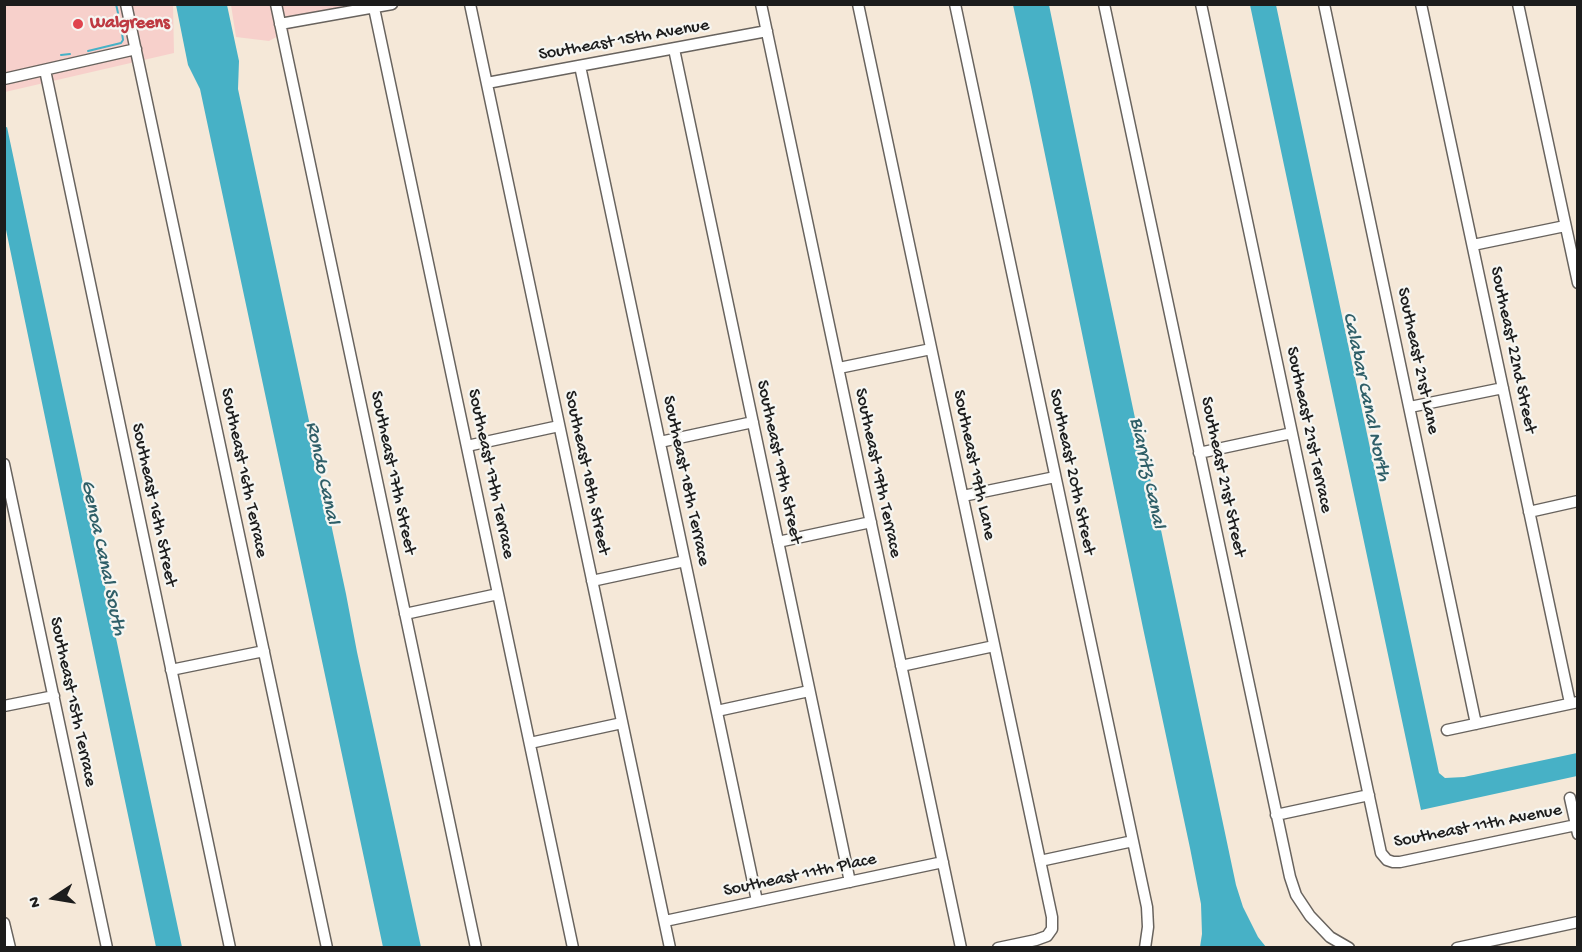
<!DOCTYPE html>
<html>
<head>
<meta charset="utf-8">
<style>
  body { margin:0 }
  #map { position:relative; width:1582px; height:952px; overflow:hidden; background:#f5e8d8; font-family:"Gochi Hand",sans-serif }
  canvas { display:block }
  .frame { position:absolute; inset:0; border:6px solid #1c1c1c; pointer-events:none }
  .north { position:absolute; left:24px; top:868px; width:60px; height:60px; -webkit-text-stroke:4px #f6f6f2; paint-order:stroke; rotate:258deg; font-size:16px; font-weight:700; line-height:24px; text-align:center; color:#1c1c1c }
  .north::after { content:''; display:block; margin:auto; width:21px; height:27px; background:#1c1c1c; clip-path:polygon(50% 0,100% 100%,50% 72%,0 100%) }
</style>
</head>
<body>
<div id="map">
<canvas width="1582" height="952"></canvas>
<div class="frame"></div>
<div class="north">N</div>
</div>
<script>
const c = document.querySelector('canvas').getContext('2d');
c.lineJoin = 'round';
function paint(path, color) { c.fillStyle = color; c.fill(path, 'evenodd'); }
const toPath = rows => new Path2D(rows.map(r => 'M' + r).join(''));
function strokePath(path, color, width, dash) { c.strokeStyle = color; c.lineWidth = width; c.lineCap = dash ? 'butt' : 'round'; c.setLineDash(dash || []); c.stroke(path); }
function drawText(font, color, halo, rows, align = 'center') {
  c.font = font + ' "Gochi Hand",sans-serif'; c.lineWidth = 4.5; c.setLineDash([]); c.textBaseline = 'middle'; c.strokeStyle = halo; c.fillStyle = color; for (const [text, x, y, turn = 0] of rows) {
    c.save(); c.translate(x, y); c.rotate((+turn || 0) * Math.PI / 180); c.textAlign = isNaN(turn) ? turn : align; if (halo) c.strokeText(text, 0, 0); c.fillText(text, 0, 0); c.restore();
  }
}
paint(toPath([
  [4,5,173,5,174,53,5,92],
  [231,5,390,5,312,18,269,41,236,37]
]), '#f7d0cb');
paint(toPath([
  [176,5,227,5,239,61,238,89,346,594,357,652,421,947,383,947,200,89,188,65],
  [1013,5,1049,5,1105,276,1135,418,1146,459,1236,885,1243,907,1258,937,1266,947,1200,947,1202,934,1201,904,1190,848,1143,628,1031,87],
  [1250,5,1276,5,1439,773,1445,778,1464,777,1577,753,1577,776,1421,810],
  [7,127,28,226,182,947,156,947,118,768,5,225,4,128]
]), '#47b1c6');
strokePath(toPath([
  [116,4,118,13],
  [113,5,113,4],
  [88,51,121,43,123,40,122,33],
  [61,55,70,54]
]), '#47b1c6', 2);
const minor = toPath([
  [126,4,327,948],
  [276,4,476,948],
  [470,4,670,948],
  [761,4,961,948],
  [858,4,1052,917,1052,929,1047,936,1036,940,998,948],
  [955,4,1147,907,1148,927,1145,948],
  [1104,4,1290,877,1296,895,1310,916,1330,937,1349,948],
  [1201,4,1381,853,1387,860,1393,862,1400,862,1576,825],
  [1324,4,1476,724],
  [1421,4,1570,703],
  [1518,4,1578,283],
  [374,8,573,948],
  [280,24,392,4],
  [674,49,850,882],
  [580,66,757,901],
  [45,70,230,948],
  [4,79,136,49],
  [487,83,767,31],
  [1473,245,1565,226],
  [839,368,931,349],
  [1410,407,1503,388],
  [660,442,753,422],
  [467,446,559,426],
  [1199,453,1292,433],
  [4,464,107,948],
  [963,496,1055,477],
  [1529,512,1578,501],
  [778,542,871,522],
  [592,581,685,561],
  [405,614,498,594],
  [901,666,994,646],
  [171,670,264,651],
  [4,706,54,696],
  [717,711,809,691],
  [1447,730,1578,702],
  [530,743,622,723],
  [1570,798,1578,834],
  [1276,815,1369,795],
  [1040,861,1133,841],
  [665,921,943,862],
  [4,923,10,948],
  [1457,948,1578,922]
]);
strokePath(minor, '#68635e', 13);
strokePath(minor, '#fff', 10);
for (const [x, y, r, color] of [
  [78,24,6,"#e0444e"]
]) { const dot = new Path2D(); dot.arc(x, y, r, 0, 2 * Math.PI); c.fillStyle = color; c.fill(dot); strokePath(dot, '#f6f6f2', 2); }
drawText('bold 18px', '#be3a42', '#f6f6f2', [
  ["Walgreens",90,24]
], 'left');
drawText('18px', '#1c1c1c', '#f6f6f2', [
  ["Southeast 15th Avenue",624,41,-10],
  ["Southeast 22nd Street",1512,350,78],
  ["Southeast 21st Lane",1417,361,78],
  ["Southeast 21st Terrace",1308,430,78],
  ["Southeast 19th Street",778,462,78],
  ["Southeast 19th Lane",973,465,78],
  ["Southeast 20th Street",1071,472,78],
  ["Southeast 16th Terrace",243,473,78],
  ["Southeast 17th Street",392,473,78],
  ["Southeast 18th Street",586,473,78],
  ["Southeast 19th Terrace",877,473,78],
  ["Southeast 17th Terrace",490,474,78],
  ["Southeast 21st Street",1222,477,78],
  ["Southeast 18th Terrace",685,481,78],
  ["Southeast 16th Street",153,505,78],
  ["Southeast 15th Terrace",72,702,78],
  ["Southeast 11th Avenue",1478,827,-11],
  ["Southeast 11th Place",800,876,-12]
]);
drawText('italic 20px', '#2f5f68', '#f6f6f2', [
  ["Calabar Canal North",1365,397,78],
  ["Rondo Canal",321,473,78],
  ["Biarritz Canal",1146,473,78],
  ["Genoa Canal South",102,558,78]
]);
</script>
</body>
</html>
